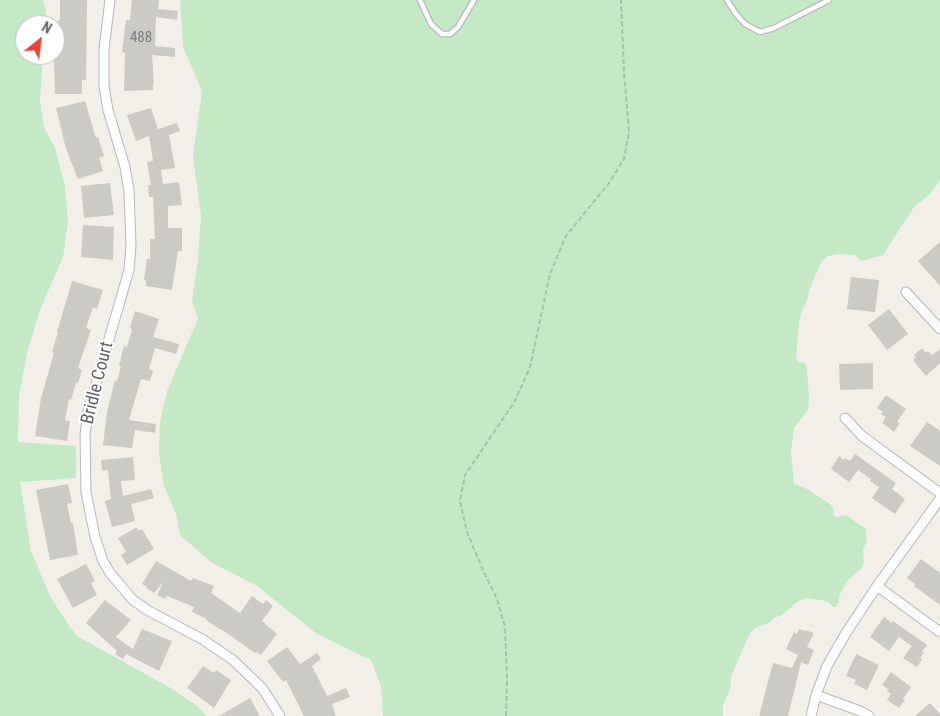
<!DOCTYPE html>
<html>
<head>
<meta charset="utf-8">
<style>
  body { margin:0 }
  #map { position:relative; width:940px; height:716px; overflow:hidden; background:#f1efe8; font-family:"Roboto Condensed",sans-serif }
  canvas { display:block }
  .north { position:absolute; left:15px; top:15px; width:50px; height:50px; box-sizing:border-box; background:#fff; border:1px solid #bfc1c3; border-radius:50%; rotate:29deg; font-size:14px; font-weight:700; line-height:20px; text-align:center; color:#5f6368 }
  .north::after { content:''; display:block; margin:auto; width:18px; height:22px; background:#ea4335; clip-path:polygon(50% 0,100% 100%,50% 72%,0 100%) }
</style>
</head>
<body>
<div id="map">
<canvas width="940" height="716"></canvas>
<div class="north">N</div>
</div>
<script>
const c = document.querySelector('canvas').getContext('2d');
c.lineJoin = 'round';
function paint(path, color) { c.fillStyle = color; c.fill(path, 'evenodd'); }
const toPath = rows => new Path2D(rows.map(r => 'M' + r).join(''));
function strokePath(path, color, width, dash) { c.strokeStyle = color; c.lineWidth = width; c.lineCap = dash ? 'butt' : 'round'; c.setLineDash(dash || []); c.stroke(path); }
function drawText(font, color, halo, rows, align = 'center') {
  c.font = font + ' "Roboto Condensed",sans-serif'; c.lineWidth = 4; c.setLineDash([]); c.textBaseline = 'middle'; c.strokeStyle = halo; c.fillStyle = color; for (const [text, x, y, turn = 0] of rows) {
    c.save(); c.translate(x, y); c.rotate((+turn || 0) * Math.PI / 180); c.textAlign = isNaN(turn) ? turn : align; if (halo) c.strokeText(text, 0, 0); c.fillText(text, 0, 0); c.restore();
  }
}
paint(toPath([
  [0,0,43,0,46,12,45,25,25,25,25,55,43,55,40,101,44,127,55,148,65,186,68,222,63,257,40,310,28,349,19,396,18,442,76,446,76,478,20,482,31,551,51,598,68,624,77,636,169,687,196,705,207,716,0,716],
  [180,0,940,0,940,180,930,194,914,207,883,255,862,261,855,255,838,254,828,256,822,261,809,290,808,298,801,313,799,324,796,358,799,362,805,363,807,368,809,399,808,410,794,428,791,453,794,484,807,489,830,504,833,508,834,516,838,517,846,515,866,529,867,540,863,550,864,563,862,568,848,580,839,596,839,602,836,607,832,607,831,604,826,601,807,598,797,602,782,615,774,618,771,622,755,628,750,633,731,676,731,686,723,705,723,716,383,716,381,686,371,660,317,634,257,586,212,563,180,535,176,514,164,486,159,454,160,422,167,391,198,319,192,301,198,259,201,216,193,156,202,91,183,47]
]), '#c5e8c5');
paint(toPath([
  [60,0,87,0,86,80,82,80,82,94,55,94,54,60,55,60,56,40,57,40,58,20,60,20],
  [132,0,159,0,158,9,178,11,177,20,156,17,155,46,175,48,175,57,152,55,154,83,153,83,153,90,124,91,125,53,122,52,125,27,126,20,130,20],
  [85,101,96,138,98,137,104,156,99,158,103,171,78,179,66,149,56,108],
  [151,108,158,129,177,123,180,131,169,135,175,168,161,170,163,184,179,182,182,205,168,206,168,228,182,228,182,251,178,251,172,290,146,286,146,280,144,280,147,259,150,259,150,239,155,239,153,197,149,197,148,185,151,185,147,162,153,161,149,136,136,141,127,115],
  [110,183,114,215,84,218,81,186],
  [83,225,114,227,113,260,81,257],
  [940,242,940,286,918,261],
  [851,277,879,280,875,312,847,309],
  [72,281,103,290,97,309,93,307,86,328,91,330,78,368,82,370,78,383,76,383,71,400,69,399,65,420,70,421,67,441,35,436,41,398,54,353,52,352,58,332,57,332],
  [889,309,908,334,887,350,868,325],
  [135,311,159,319,153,337,179,344,176,354,155,348,149,369,153,371,150,381,141,379,129,420,156,424,155,433,135,430,132,448,103,445,107,412,115,380,117,381,121,367,119,366,124,346,127,347,132,330,130,327],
  [922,348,926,353,928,351,932,355,940,349,940,363,926,376,913,360,916,357,914,355],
  [873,363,873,389,840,390,839,364],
  [886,395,906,409,897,422,900,423,894,432,882,423,886,417,881,414,883,412,877,408],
  [927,422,940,431,940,466,910,446],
  [855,454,896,483,892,489,905,499,895,514,872,498,879,487,870,481,871,479,858,470,849,482,831,469,839,456,844,460,845,458,850,461],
  [133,457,135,480,121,481,123,496,151,489,154,498,131,504,135,521,112,527,105,501,111,499,108,470,102,471,101,460],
  [68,484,72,503,67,504,71,523,73,523,78,555,50,560,36,490],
  [137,527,138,531,142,529,154,549,127,565,121,555,126,552,118,538],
  [921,559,940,573,940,605,914,586,915,584,907,578],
  [156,561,191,581,193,578,214,586,211,593,240,613,252,596,263,604,266,600,273,606,262,621,277,634,261,655,256,652,255,653,221,629,221,630,206,620,207,619,192,612,194,607,167,596,165,599,157,595,164,581,154,593,146,588,147,587,142,584],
  [86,564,95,581,91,583,97,595,73,608,57,579],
  [105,600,131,620,116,637,133,649,142,629,172,641,159,671,126,654,123,659,115,654,117,651,86,623],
  [884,617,892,623,893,621,927,645,922,651,924,652,920,658,922,659,917,667,903,658,912,646,899,637,889,651,870,637],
  [799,629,805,631,805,630,814,633,807,647,814,650,808,665,801,662,788,716,759,716,773,663,792,668,798,655,786,649,794,632,797,634],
  [287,647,300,664,317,653,321,659,312,666,327,696,346,688,350,697,332,704,336,716,304,716,286,680,283,682,267,661],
  [856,654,879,665,867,690,854,684,856,680,846,676],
  [203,666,214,673,216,670,231,680,214,708,187,688],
  [891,672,911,687,903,699,905,700,899,708,887,700,891,694,887,691,888,689,882,685],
  [250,698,260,716,219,716],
  [930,703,940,714,940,716,915,716]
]), '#cccac5');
const service = toPath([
  [420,0,431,24,442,34,450,34,458,27,474,0],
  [727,0,736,14,745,24,760,32,774,28,829,0]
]);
const minor = toPath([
  [110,0,104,49,104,86,108,110,125,167,129,191,131,246,129,270,88,412,85,435,86,492,95,537,103,561,110,573,133,600,147,610,202,639,233,660,262,688,280,716],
  [906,292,940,329],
  [845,418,862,436,940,493],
  [877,586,940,632],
  [816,695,860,711,869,716],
  [811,716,816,695,827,666,846,633,877,586,940,499]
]);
strokePath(service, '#b5b8bc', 7);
strokePath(minor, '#b5b8bc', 11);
strokePath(toPath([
  [506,716,507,679,505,627,497,599,482,568,467,532,460,501,465,475,515,401,530,367,550,274,566,236,609,183,624,159,629,132,624,72,621,0]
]), '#9cc7a9', 2, [5, 2.5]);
strokePath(service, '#fff', 4.5);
strokePath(minor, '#fff', 9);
drawText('15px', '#7a7d7f', null, [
  ["488",141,38]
]);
drawText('18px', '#5f6368', '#fff', [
  ["Bridle Court",98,383,-76]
]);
</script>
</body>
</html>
